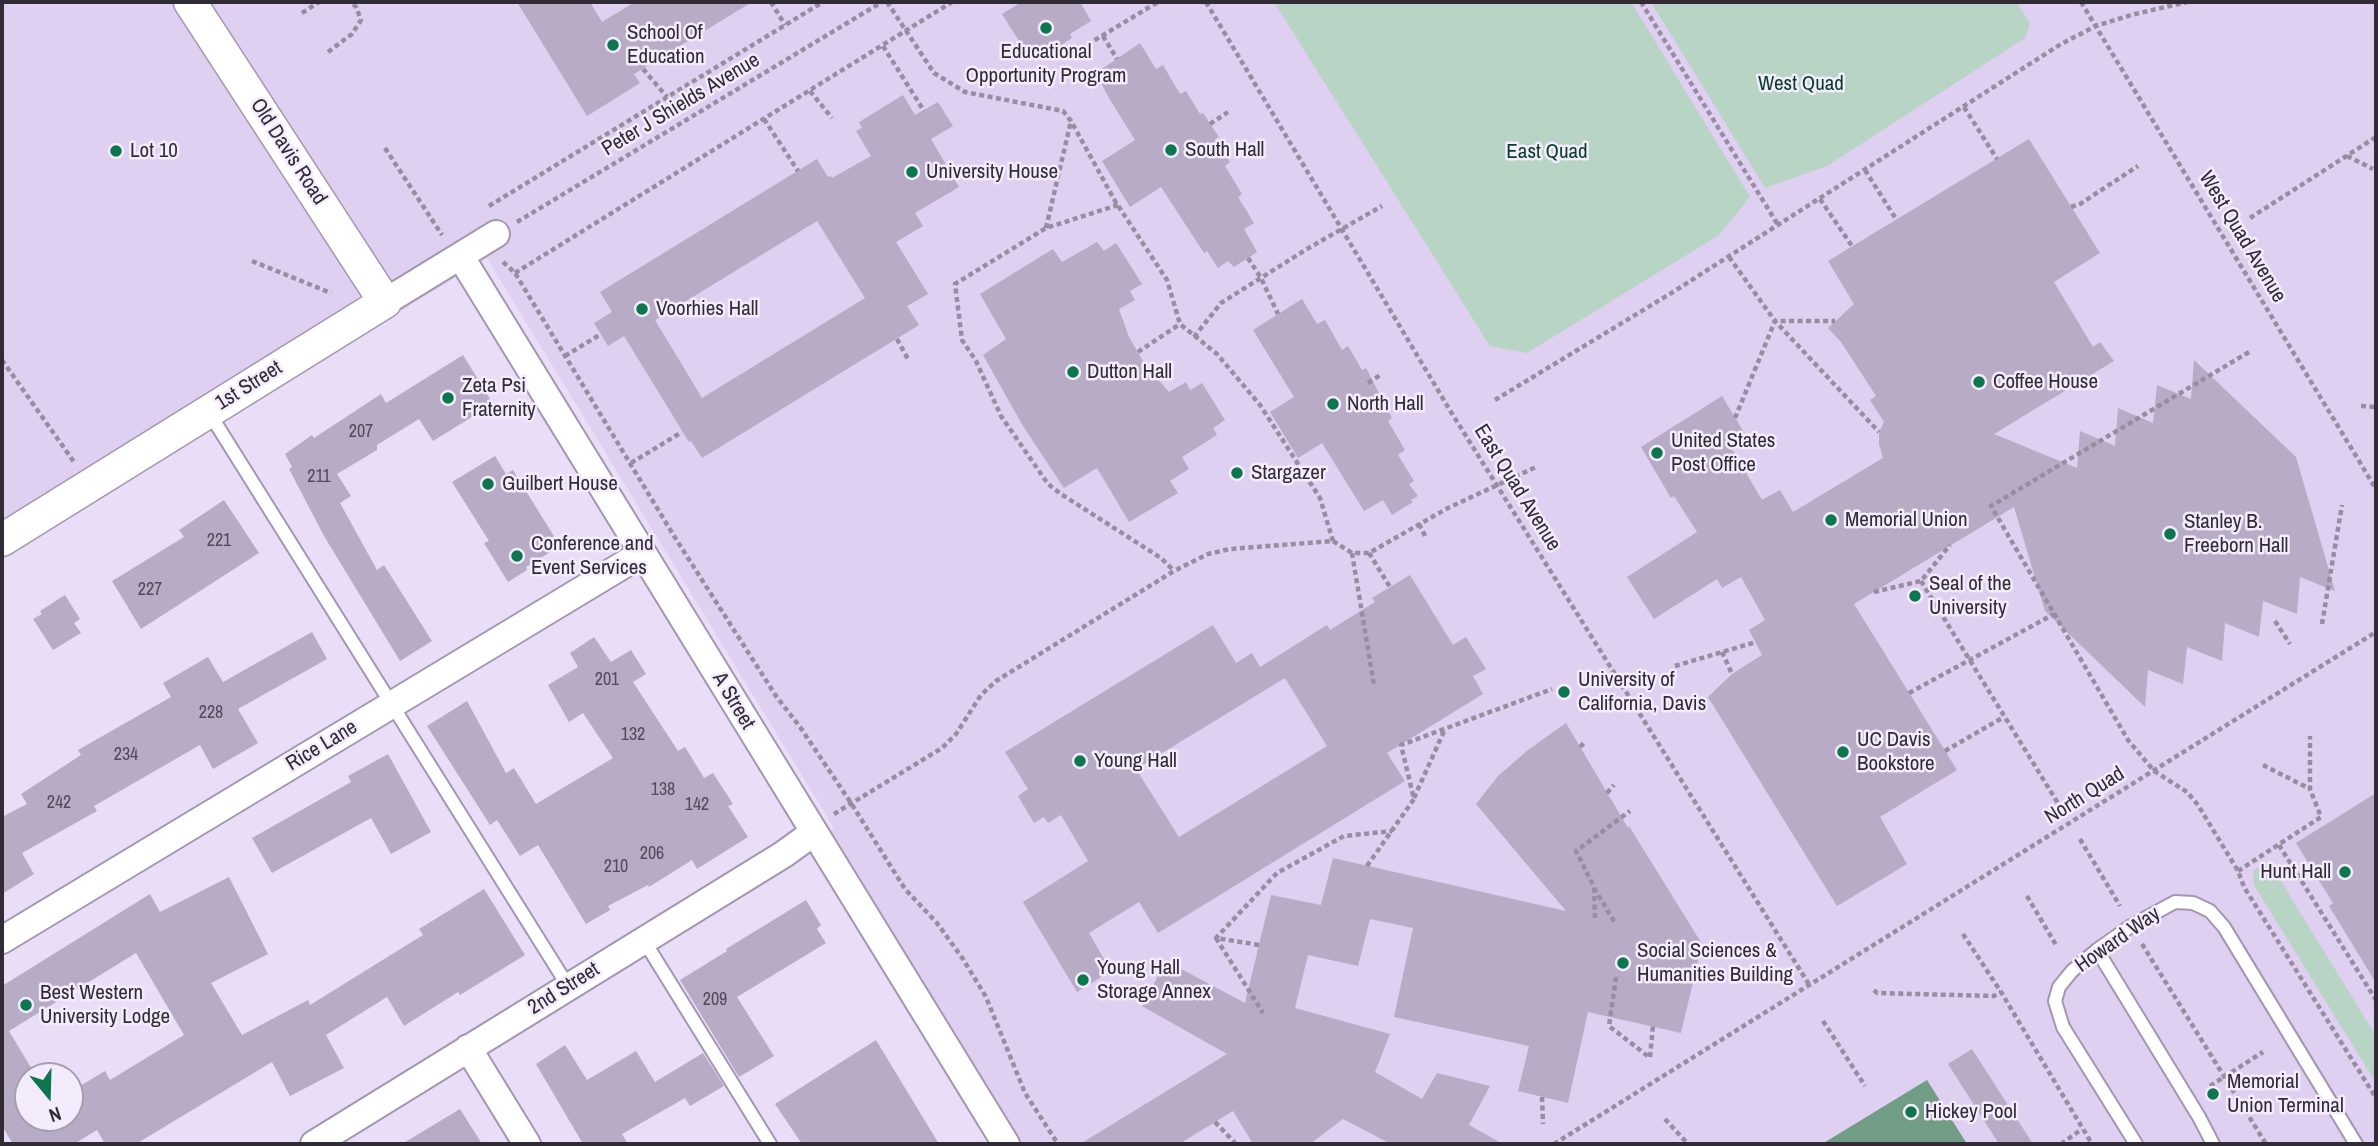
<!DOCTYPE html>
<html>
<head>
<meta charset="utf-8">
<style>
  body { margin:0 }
  #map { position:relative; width:2378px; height:1146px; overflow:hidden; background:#eaddf8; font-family:"Archivo Narrow",sans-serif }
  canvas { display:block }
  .frame { position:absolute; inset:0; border:4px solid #302b35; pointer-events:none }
  .north { position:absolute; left:14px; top:1062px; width:70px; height:70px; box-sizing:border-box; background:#f4ecfd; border:2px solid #a69fad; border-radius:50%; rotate:161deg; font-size:19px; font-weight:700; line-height:28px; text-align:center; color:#302b35 }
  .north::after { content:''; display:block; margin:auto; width:24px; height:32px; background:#0e764f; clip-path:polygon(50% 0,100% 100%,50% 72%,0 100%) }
</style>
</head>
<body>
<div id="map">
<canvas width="2378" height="1146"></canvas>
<div class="frame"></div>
<div class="north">N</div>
</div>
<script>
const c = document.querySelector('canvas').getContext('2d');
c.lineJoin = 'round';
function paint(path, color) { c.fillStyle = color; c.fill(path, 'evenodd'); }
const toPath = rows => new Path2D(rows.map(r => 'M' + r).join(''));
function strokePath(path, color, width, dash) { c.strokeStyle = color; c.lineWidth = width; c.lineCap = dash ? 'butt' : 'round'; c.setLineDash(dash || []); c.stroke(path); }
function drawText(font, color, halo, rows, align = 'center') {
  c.font = font + ' "Archivo Narrow",sans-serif'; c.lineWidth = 5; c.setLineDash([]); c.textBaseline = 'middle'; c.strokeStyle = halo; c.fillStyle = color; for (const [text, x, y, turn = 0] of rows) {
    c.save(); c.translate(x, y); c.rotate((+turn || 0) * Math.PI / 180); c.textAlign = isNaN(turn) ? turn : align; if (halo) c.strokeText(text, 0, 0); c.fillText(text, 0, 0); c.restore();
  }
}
paint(toPath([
  [2,2,2376,2,2376,1144,1015,1144,824,834,834,828,487,258,2,556]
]), '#dfcff1');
paint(toPath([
  [1274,2,1631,2,1750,197,1719,235,1527,353,1490,346],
  [1651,2,2016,2,2030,23,2025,38,1827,166,1765,188],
  [2269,862,2376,1036,2376,1083,2254,885,2253,871]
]), '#b7d4c4');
paint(toPath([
  [1927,1080,1967,1144,1822,1144]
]), '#719c85');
paint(toPath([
  [517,2,590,2,602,22,635,2,752,2,634,74,640,83,587,116],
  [1022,2,1080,2,1091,21,1070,34,1072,38,1050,52,1046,46,1029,57,1002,14],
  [1140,43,1156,69,1163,65,1180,94,1186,91,1200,114,1203,113,1219,137,1215,139,1230,162,1225,166,1242,194,1238,197,1254,223,1244,229,1257,252,1234,267,1228,261,1218,268,1207,251,1204,253,1161,187,1130,207,1102,161,1135,140,1109,98,1096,73],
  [903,95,915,115,938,102,953,126,931,139,959,187,915,213,923,226,896,242,928,294,907,306,919,325,702,458,691,441,689,442,624,336,608,346,594,323,612,312,600,292,817,159,828,177,831,176,832,178,871,156,856,131,862,128,859,122],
  [817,221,865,298,702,398,655,320],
  [2029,139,2100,253,2054,282,2093,347,2100,342,2114,361,1994,434,2077,468,2080,431,2115,446,2118,408,2153,423,2157,385,2191,399,2194,360,2296,457,2335,591,2300,577,2297,614,2263,601,2259,637,2225,623,2222,661,2187,647,2183,684,2148,670,2145,707,2045,611,2014,507,1854,604,1957,770,1880,817,1907,864,1837,906,1708,697,1732,674,1762,655,1749,630,1765,620,1741,577,1722,588,1717,579,1654,619,1627,577,1697,532,1674,496,1671,498,1641,447,1722,396,1748,439,1732,449,1762,500,1780,490,1793,512,1883,458,1879,444,1879,432,1884,422,1870,400,1876,396,1841,342,1828,328,1854,304,1828,261],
  [1097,242,1104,251,1116,243,1142,284,1130,291,1135,300,1119,309,1129,337,1144,363,1169,392,1186,382,1190,390,1202,383,1225,420,1213,428,1217,435,1182,457,1189,469,1170,481,1178,493,1129,522,1097,468,1064,488,1023,426,983,355,1006,339,980,294,1053,249,1062,262],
  [1302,299,1317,324,1325,320,1342,350,1348,346,1362,370,1366,368,1392,418,1388,421,1405,450,1398,455,1414,481,1409,484,1418,496,1411,500,1413,502,1392,515,1383,500,1364,511,1322,443,1298,458,1270,412,1294,397,1253,330],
  [463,355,493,404,433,441,419,419,377,445,377,450,337,474,351,496,340,503,377,570,384,565,432,641,400,661,324,536,289,469,292,467,285,454,312,435,314,438,381,394,386,403],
  [495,456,506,474,513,470,560,546,526,567,527,570,508,582,484,543,489,541,452,482],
  [224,500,259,553,141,629,112,581,184,537,179,530],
  [1410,575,1453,645,1466,637,1486,669,1473,676,1483,694,1387,753,1405,781,1158,933,1139,902,1089,933,1111,971,1077,992,1023,902,1088,861,1061,815,1048,823,1044,817,1034,823,1018,796,1028,789,1005,752,1213,625,1236,663,1252,653,1260,667,1327,625,1330,630,1375,602,1372,598],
  [1285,678,1327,746,1179,837,1136,769],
  [65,595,80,619,74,623,81,633,53,650,33,619,42,614,40,611],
  [312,632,327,659,238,709,258,743,213,769,200,745,94,806,97,811,22,853,34,874,2,894,2,817,27,804,21,794,81,755,78,750,171,697,163,683,208,657,223,682],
  [594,637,611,662,631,650,646,674,633,682,678,751,685,747,704,778,713,773,733,804,728,806,748,837,697,869,692,860,649,887,648,885,608,906,610,910,586,924,538,845,520,856,497,820,490,825,427,726,467,701,506,773,514,768,536,804,613,758,583,713,569,722,548,685,578,667,570,653],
  [1566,723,1628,828,1629,826,1702,944,1681,1033,1588,1012,1568,1103,1518,1091,1529,1046,1394,1017,1413,928,1370,919,1358,966,1308,955,1295,1008,1390,1034,1375,1072,1422,1099,1437,1073,1490,1086,1469,1125,1503,1144,1391,1144,1343,1119,1310,1144,1253,1144,1233,1111,1179,1144,1080,1144,1227,1054,1142,1006,1166,961,1245,1003,1271,895,1321,905,1333,858,1566,911,1476,804,1498,776,1528,750],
  [388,754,431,832,391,854,371,818,272,873,252,838,351,782,348,776],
  [2376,793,2376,983,2329,906,2333,903,2296,843],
  [229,877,268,954,211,983,242,1035,308,1000,310,1005,423,935,419,929,484,889,525,955,460,995,458,992,404,1026,387,997,326,1035,344,1068,290,1096,272,1062,136,1144,105,1144,97,1130,74,1144,13,1144,2,1126,2,986,150,894,160,912],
  [136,953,184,1035,110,1080,105,1071,70,1092,70,1118,28,1118,28,1076,36,1076,9,1031],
  [806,900,821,925,817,929,826,943,737,997,774,1056,739,1077,680,980,727,951,726,949],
  [876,1040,939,1144,802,1144,775,1104],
  [565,1045,587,1080,636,1051,655,1082,703,1053,724,1086,690,1106,685,1098,622,1134,628,1144,583,1144,536,1064],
  [1972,1049,2033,1144,1999,1144,1948,1064],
  [460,1109,482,1144,402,1144]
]), '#b8abc5');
const service = toPath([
  [208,411,568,986],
  [643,939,770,1144],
  [2097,950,2199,1117,2213,1144],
  [2136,1144,2063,1027,2055,1001,2059,987,2072,971,2097,950,2131,926,2175,902,2193,903,2210,911,2224,927,2356,1144]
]);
const minor = toPath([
  [461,257,1006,1144],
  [385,302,496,234],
  [2,940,643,553],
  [468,1048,527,1144],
  [314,1144,784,854,813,833]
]);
const tertiary = toPath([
  [2,540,385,302,190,2]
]);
strokePath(service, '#a396b0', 16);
strokePath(minor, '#a396b0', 30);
strokePath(tertiary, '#a396b0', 35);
strokePath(toPath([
  [771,2,785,25],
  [887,2,934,73,965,92,1063,111,1071,121,1115,201,1167,280,1180,324,1217,354,1260,405,1320,498,1333,541],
  [1206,2,1451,412,1810,986],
  [1641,2,1778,225],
  [2081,2,2376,489],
  [302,13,319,2],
  [1103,36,1117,59],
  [883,46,924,111],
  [1080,49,1158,2],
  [328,52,352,34,361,20,356,7,351,2],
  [643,69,667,97],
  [810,91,832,118],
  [1964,107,1997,159],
  [764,119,798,171],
  [1210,124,1228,112],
  [385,148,442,235],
  [2347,156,2373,169],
  [1865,170,1896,219],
  [1820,199,1852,246],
  [1118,205,1046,228,955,284,962,340,976,361,1001,416,1048,484,1061,494,1161,558,1174,571],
  [489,206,823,2],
  [2071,207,2080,204,2138,166],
  [2250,218,2376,137],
  [517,222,882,2],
  [1046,228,1071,121],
  [1729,257,1775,321,1879,432],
  [1248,258,1261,278,1278,314],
  [252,261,331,293],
  [503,262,515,273,674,536,776,696,800,727,851,803,905,889,937,923,963,959,986,997,1025,1093,1058,1144],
  [515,273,952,2],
  [1194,337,1221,303,1307,249,1382,206],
  [897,339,909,361],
  [1138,352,1180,324],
  [2249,352,1991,506,2128,740,2154,771,2187,792,2198,805,2238,871,2244,887,2376,1098],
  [565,356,601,334],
  [2,360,74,462],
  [1368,383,1382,374],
  [1495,400,1673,292,2061,44,2096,26,2131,15,2187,2],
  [2361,406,2376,407],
  [1735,418,1775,321,1835,321],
  [631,463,682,432],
  [1419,524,1426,538],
  [1352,553,1374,685],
  [1369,553,1390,587],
  [1921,581,2064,813],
  [1874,592,1921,581,1950,545],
  [2275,621,2290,644],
  [2322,624,2342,505],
  [1722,652,1732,674],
  [1675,666,1756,642],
  [1909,693,2054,614],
  [1580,747,1586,741],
  [1945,751,2004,717],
  [2263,765,2310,789],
  [1607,793,1614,785],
  [1414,798,1445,729],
  [834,814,942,748,956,734,981,695,996,681,1174,571,1208,554,1230,549,1333,541,1352,553,1369,553,1448,508,1536,467],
  [2080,839,2120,906],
  [2279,845,2376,1000],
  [1367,866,1414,799,1401,745,1552,689],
  [2238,871,2321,817,2310,789,2310,736],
  [1594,888,1615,923],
  [2027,896,2056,945],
  [1595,918,1594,887,1576,851,1630,811],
  [1963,934,2001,992,2092,1144],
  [1216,938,1263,1013],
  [2142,944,2266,1144],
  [1259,945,1216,938,1277,873,1344,836,1392,831],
  [1616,977,1609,1026,1649,1057],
  [1874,990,1877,993,1994,996,2001,992],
  [1823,1021,1865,1086],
  [1650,1057,1653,1026],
  [2210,1086,2263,1052],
  [1542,1097,1543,1124],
  [1665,1119,1688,1144],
  [1215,1122,1236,1144],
  [1252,1142,1252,1144],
  [1554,1144,2376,632],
  [2061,1144,2082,1129]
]), '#978da1', 4.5, [5, 3.5]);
strokePath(service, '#fff', 12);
strokePath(minor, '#fff', 26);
strokePath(tertiary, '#fff', 32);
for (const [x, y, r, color] of [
  [1046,28,7,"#0e764f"],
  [613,45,7,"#0e764f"],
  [1171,150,7,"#0e764f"],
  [116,151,7,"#0e764f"],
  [912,172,7,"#0e764f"],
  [642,309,7,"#0e764f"],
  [1073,372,7,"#0e764f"],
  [1979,382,7,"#0e764f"],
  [448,398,7,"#0e764f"],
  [1333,404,7,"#0e764f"],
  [1657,453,7,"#0e764f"],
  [1237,473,7,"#0e764f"],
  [488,484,7,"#0e764f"],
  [1831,520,7,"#0e764f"],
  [2170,534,7,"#0e764f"],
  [517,556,7,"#0e764f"],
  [1915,596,7,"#0e764f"],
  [1564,692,7,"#0e764f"],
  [1843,752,7,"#0e764f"],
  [1080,761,7,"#0e764f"],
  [2345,872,7,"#0e764f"],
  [1623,963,7,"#0e764f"],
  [1083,980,7,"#0e764f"],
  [26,1005,7,"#0e764f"],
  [2213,1094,7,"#0e764f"],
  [1911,1112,7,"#0e764f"]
]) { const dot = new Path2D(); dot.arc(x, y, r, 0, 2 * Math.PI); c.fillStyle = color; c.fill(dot); strokePath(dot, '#f4ecfd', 2.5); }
drawText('18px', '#524b59', null, [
  ["207",361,432],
  ["211",319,477],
  ["221",219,541],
  ["227",150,590],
  ["201",607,680],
  ["228",211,713],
  ["132",633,735],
  ["234",126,755],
  ["138",663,790],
  ["242",59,803],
  ["142",697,805],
  ["206",652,854],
  ["210",616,867],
  ["209",715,1000]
]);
drawText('21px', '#302b35', '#f4ecfd', [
  ["School Of",627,33],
  ["Education",627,57],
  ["Educational",1046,52,"center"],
  ["Opportunity Program",1046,76,"center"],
  ["South Hall",1185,150],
  ["Lot 10",130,151],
  ["University House",926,172],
  ["Voorhies Hall",656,309],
  ["Dutton Hall",1087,372],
  ["Coffee House",1993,382],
  ["Zeta Psi",462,386],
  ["Fraternity",462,410],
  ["North Hall",1347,404],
  ["United States",1671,441],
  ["Post Office",1671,465],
  ["Stargazer",1251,473],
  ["Guilbert House",502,484],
  ["Memorial Union",1845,520],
  ["Stanley B.",2184,522],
  ["Freeborn Hall",2184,546],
  ["Conference and",531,544],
  ["Event Services",531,568],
  ["Seal of the",1929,584],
  ["University",1929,608],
  ["University of",1578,680],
  ["California, Davis",1578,704],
  ["UC Davis",1857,740],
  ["Bookstore",1857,764],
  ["Young Hall",1094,761],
  ["Hunt Hall",2331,872,"right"],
  ["Social Sciences &",1637,951],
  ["Humanities Building",1637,975],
  ["Young Hall",1097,968],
  ["Storage Annex",1097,992],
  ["Best Western",40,993],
  ["University Lodge",40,1017],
  ["Memorial",2227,1082],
  ["Union Terminal",2227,1106],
  ["Hickey Pool",1925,1112]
], 'left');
drawText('21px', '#033f28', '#f4ecfd', [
  ["West Quad",1801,84],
  ["East Quad",1547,152]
]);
drawText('21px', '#302b35', '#f4ecfd', [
  ["Peter J Shields Avenue",681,105,-31],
  ["Old Davis Road",288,152,57],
  ["West Quad Avenue",2242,237,59],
  ["1st Street",249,386,-32],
  ["East Quad Avenue",1517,488,58],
  ["A Street",733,701,59],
  ["Rice Lane",322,746,-31],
  ["North Quad",2085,796,-32],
  ["Howard Way",2118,940,-35],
  ["2nd Street",564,989,-32]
]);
</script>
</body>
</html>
